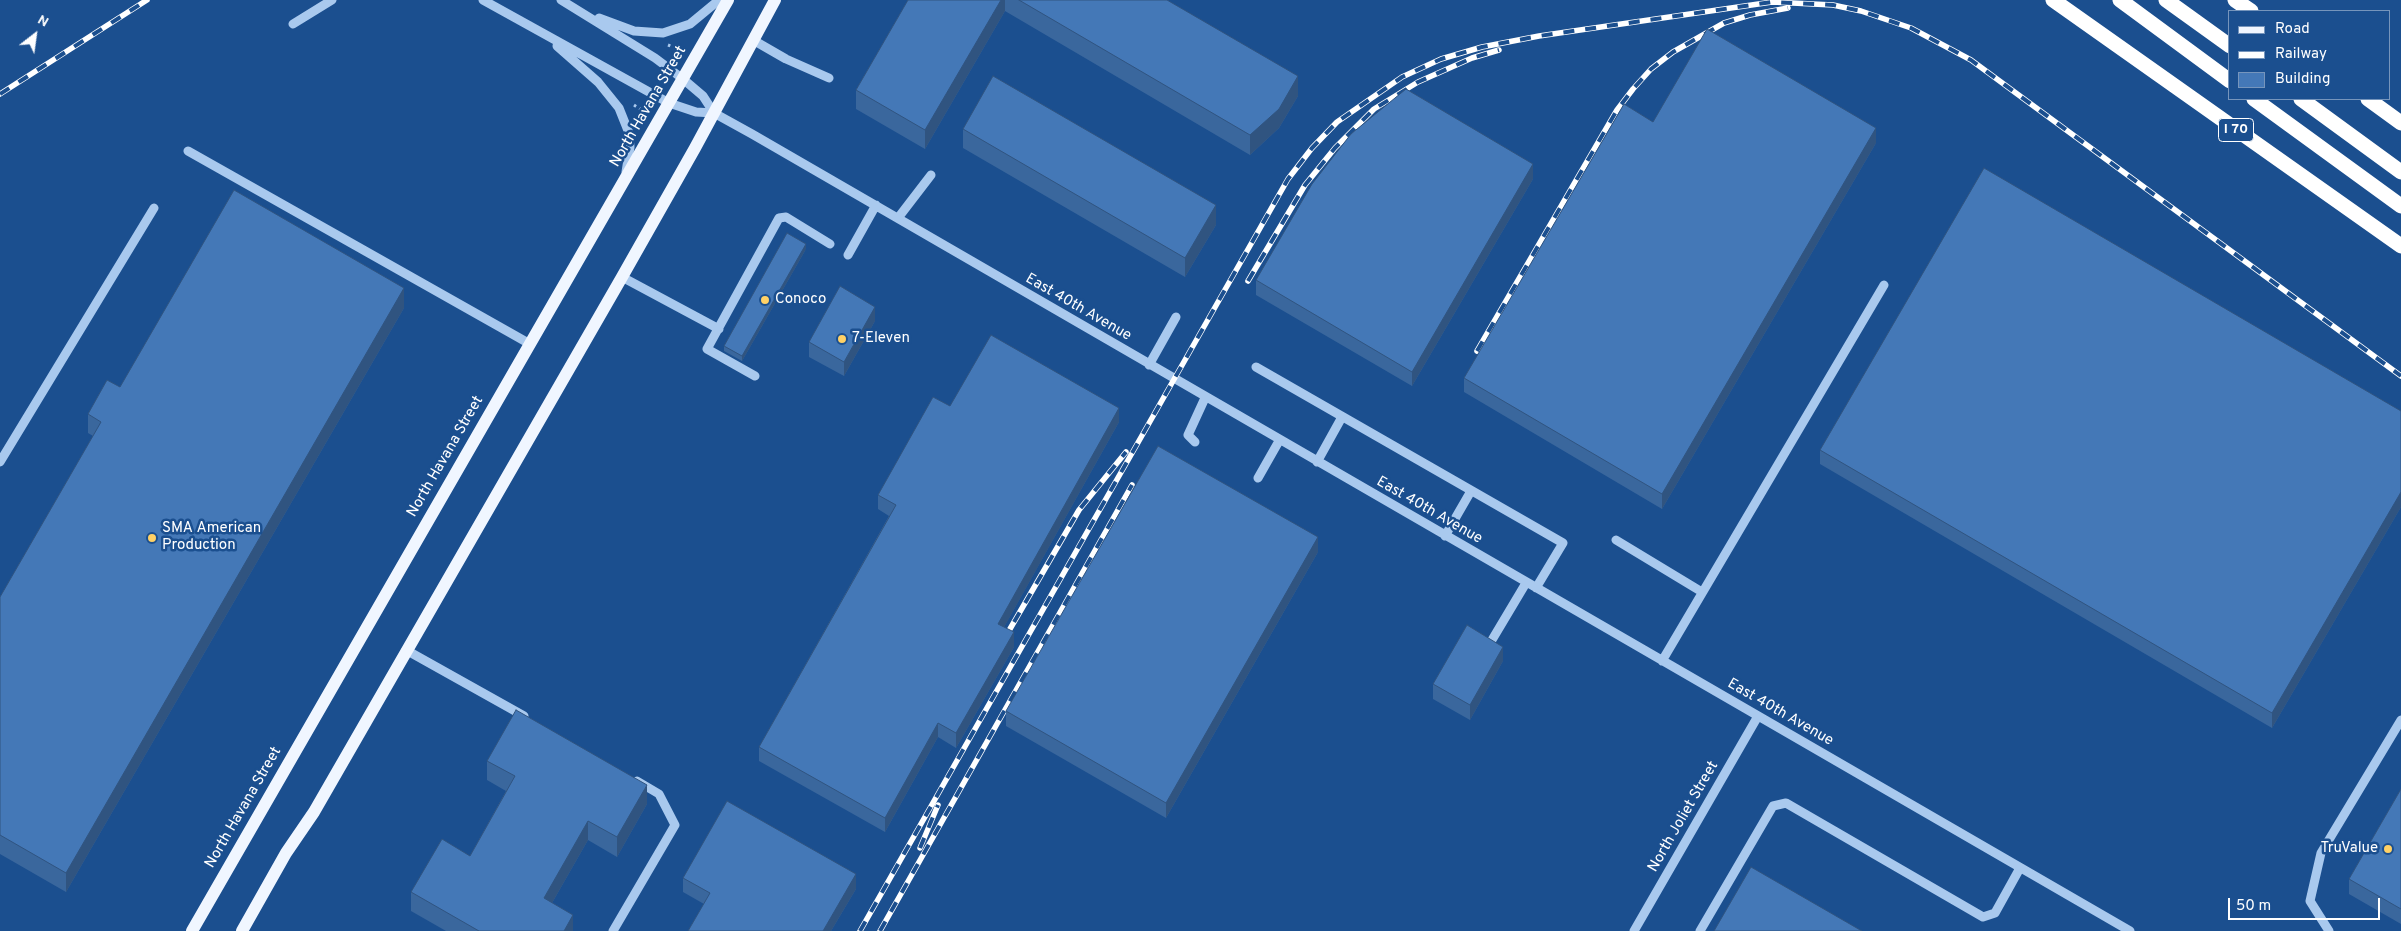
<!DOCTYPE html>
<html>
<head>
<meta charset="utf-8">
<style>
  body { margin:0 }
  #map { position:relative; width:2401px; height:931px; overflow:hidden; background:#1b4f8f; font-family:Overpass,sans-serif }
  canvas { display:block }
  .legend { position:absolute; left:2228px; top:10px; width:162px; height:90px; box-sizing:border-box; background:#1b4f8f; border:1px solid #7695bc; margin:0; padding:6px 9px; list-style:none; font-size:15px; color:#fff }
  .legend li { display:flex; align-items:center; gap:10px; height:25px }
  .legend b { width:25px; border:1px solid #7695bc }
  .north { position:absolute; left:10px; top:10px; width:50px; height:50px; -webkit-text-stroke:4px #1b4f8f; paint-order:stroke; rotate:30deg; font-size:14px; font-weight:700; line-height:20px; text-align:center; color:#fff }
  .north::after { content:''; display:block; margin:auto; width:18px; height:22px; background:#fff; clip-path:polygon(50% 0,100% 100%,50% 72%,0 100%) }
  .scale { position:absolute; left:2228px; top:898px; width:152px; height:22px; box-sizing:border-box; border:2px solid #fff; border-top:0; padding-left:6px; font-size:15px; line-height:18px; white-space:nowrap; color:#fff; -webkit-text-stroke:4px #1b4f8f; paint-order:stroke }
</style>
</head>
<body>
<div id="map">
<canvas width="2401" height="931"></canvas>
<ul class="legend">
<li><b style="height:6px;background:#f0f6ff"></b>Road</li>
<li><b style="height:6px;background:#fff"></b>Railway</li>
<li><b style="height:14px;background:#4478b7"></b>Building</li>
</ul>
<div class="north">N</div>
<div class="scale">50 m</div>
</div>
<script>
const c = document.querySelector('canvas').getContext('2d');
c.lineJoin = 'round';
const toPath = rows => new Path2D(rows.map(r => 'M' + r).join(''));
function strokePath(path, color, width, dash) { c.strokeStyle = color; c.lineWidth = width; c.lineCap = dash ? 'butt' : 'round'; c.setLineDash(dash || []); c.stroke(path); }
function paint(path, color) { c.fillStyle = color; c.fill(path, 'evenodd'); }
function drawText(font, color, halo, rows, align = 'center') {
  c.font = font + ' Overpass,sans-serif'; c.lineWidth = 5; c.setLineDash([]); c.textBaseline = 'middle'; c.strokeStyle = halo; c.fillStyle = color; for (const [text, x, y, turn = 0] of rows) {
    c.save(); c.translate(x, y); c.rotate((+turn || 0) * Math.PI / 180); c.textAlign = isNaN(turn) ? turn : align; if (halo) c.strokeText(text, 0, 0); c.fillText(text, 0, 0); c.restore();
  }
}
strokePath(toPath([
  [668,45,680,50],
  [634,105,646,113]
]), '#a9c9ee', 3, [2.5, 4]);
strokePath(toPath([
  [483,0,669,103,696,112,714,113,752,134,2130,931],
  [561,0,655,58,683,79,703,96,714,113],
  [599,18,634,31,663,33,690,24,719,0],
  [293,24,332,0],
  [753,40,786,59,829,78],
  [557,46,598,82,619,108,629,133,630,147,626,172],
  [188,151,530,344],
  [898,218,931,175],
  [848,255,876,205],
  [622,277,719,329],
  [1149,365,1176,317],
  [1256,367,1563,543,1536,588],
  [755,376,707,349,779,218,786,217,830,244],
  [1195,442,1188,435,1205,398],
  [0,462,154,208],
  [1317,462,1342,417],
  [1258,478,1279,441],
  [1445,536,1471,491],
  [1616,540,1702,592],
  [1489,645,1526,583],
  [406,650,524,716],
  [1662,661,1884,285],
  [613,931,675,825,659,794,637,781],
  [1634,931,1758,716],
  [1700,931,1773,806,1786,803,1983,917,1995,913,2020,868],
  [2329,931,2310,901,2321,853,2401,720]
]), '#a9c9ee', 9);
strokePath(toPath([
  [192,931,728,0],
  [242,931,286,853,314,812,622,277,695,148,775,0]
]), '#f0f6ff', 12);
strokePath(toPath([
  [2053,0,2401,246],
  [2120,0,2230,81],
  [2166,0,2230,46],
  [2235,0,2251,11],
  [2254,99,2401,206],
  [2301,99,2401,172],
  [2368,99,2401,123]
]), '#fff', 15);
const rail = toPath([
  [0,94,147,0],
  [1248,281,1305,185,1335,148,1374,109,1418,82,1472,58,1499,50],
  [1477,351,1617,110,1633,89,1651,69,1673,52,1724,23,1750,15,1788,8],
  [1003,641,1079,510,1126,452],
  [920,848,938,805],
  [860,931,1288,179,1312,148,1337,122,1402,77,1441,59,1482,47,1539,36,1772,2,1833,5,1861,11,1911,28,1971,60,2401,376],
  [880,931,1132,485]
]);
strokePath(rail, '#fff', 5.5);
strokePath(rail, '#1b4f8f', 4, [11]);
paint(toPath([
  [908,0,1167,0,1298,96,1279,128,1250,155,1005,11,925,149,856,109,856,90],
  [963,129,1216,225,1185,277,963,148],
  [1876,143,1662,509,1464,392,1464,378],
  [1533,179,1412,386,1256,295,1256,280],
  [806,249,742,361,724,351,724,346],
  [404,308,66,892,0,854,0,597,93,436,88,433,88,414,120,387],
  [875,321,844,376,809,357,809,342],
  [950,406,1119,422,1004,627,1014,647,956,748,938,737,885,832,759,761,759,747,889,516,878,509,878,495],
  [2401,411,2401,507,2272,728,1820,464,1820,450],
  [1318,552,1166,818,1006,726,1006,711],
  [1503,661,1470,720,1433,699,1433,684],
  [487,761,647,804,617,857,588,840,552,903,573,931,446,931,411,911,411,892,470,856,506,791,487,780],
  [2401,789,2401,924,2349,894,2349,879],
  [683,878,856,889,831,931,688,931,704,904,683,892]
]), '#3a679d');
paint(toPath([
  [1001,0,1005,0,1005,11,925,149,925,130],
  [1298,76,1298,96,1279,128,1250,155,1250,135],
  [1876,128,1876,143,1662,509,1662,494],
  [1533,164,1533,179,1412,386,1412,372],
  [1216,205,1216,225,1185,277,1185,258],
  [806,244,806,249,742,361,742,356],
  [404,288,404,308,66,892,66,873],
  [875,307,875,321,844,376,844,362],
  [1119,408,1119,422,998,638,998,624],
  [2401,492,2401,507,2272,728,2272,713],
  [1318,537,1318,552,1166,818,1166,803],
  [1014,632,1014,647,956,748,956,733],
  [1503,647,1503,661,1470,720,1470,705],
  [938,723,938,737,885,832,885,818],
  [647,785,647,804,617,857,617,837],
  [588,821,588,840,544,917,544,898],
  [856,874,856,889,831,931,823,931],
  [573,915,573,931,564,931]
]), '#305480');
const building = toPath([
  [908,0,1001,0,925,130,856,90,908,0],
  [1019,0,1167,0,1298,76,1279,109,1250,135,1019,0],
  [1707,29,1876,128,1662,494,1464,378,1624,104,1653,122,1707,29],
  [993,76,1216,205,1185,258,963,129,993,76],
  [1406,89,1533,164,1412,372,1256,280,1312,184,1351,134,1406,89],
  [1984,168,2401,411,2401,492,2272,713,1820,450,1984,168],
  [234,190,404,288,66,873,0,835,0,597,101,422,88,414,107,380,120,387,234,190],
  [787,233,806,244,742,356,724,346,787,233],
  [840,286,875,307,844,362,809,342,840,286],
  [991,335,1119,408,998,624,1014,632,956,733,938,723,885,818,759,747,896,505,878,495,933,397,950,406,991,335],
  [1158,446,1318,537,1166,803,1006,711,1158,446],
  [1467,625,1503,647,1470,705,1433,684,1467,625],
  [516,710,647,785,617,837,588,821,544,898,573,915,564,931,479,931,411,892,442,839,470,856,515,776,487,761,516,710],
  [2401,789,2401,909,2349,879,2401,789],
  [727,801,856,874,823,931,688,931,710,893,683,878,727,801],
  [1751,867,1862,931,1714,931,1751,867]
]);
paint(building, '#4478b7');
strokePath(building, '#305480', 1);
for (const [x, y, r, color] of [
  [765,300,5,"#ffd166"],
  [842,339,5,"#ffd166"],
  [152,538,5,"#ffd166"],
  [2388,849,5,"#ffd166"]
]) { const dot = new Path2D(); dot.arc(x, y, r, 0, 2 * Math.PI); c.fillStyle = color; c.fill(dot); strokePath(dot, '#1b4f8f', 2); }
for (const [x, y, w] of [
  [2236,130,35]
]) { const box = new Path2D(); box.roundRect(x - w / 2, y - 11.5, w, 23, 4); c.fillStyle = '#1b4f8f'; c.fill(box); strokePath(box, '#fff', 1); }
drawText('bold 14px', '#fff', null, [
  ["I 70",2236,130]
]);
drawText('15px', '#fff', '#1b4f8f', [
  ["North Havana Street",649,107,-60],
  ["East 40th Avenue",1078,308,30],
  ["North Havana Street",446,457,-60],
  ["East 40th Avenue",1429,511,30],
  ["East 40th Avenue",1780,713,30],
  ["North Havana Street",244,808,-60],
  ["North Joliet Street",1684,817,-60]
]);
drawText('15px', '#fff', '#1b4f8f', [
  ["Conoco",775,300],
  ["7-Eleven",852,339],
  ["SMA American",162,529],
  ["Production",162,546],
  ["TruValue",2378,849,"right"]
], 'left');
</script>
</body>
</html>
